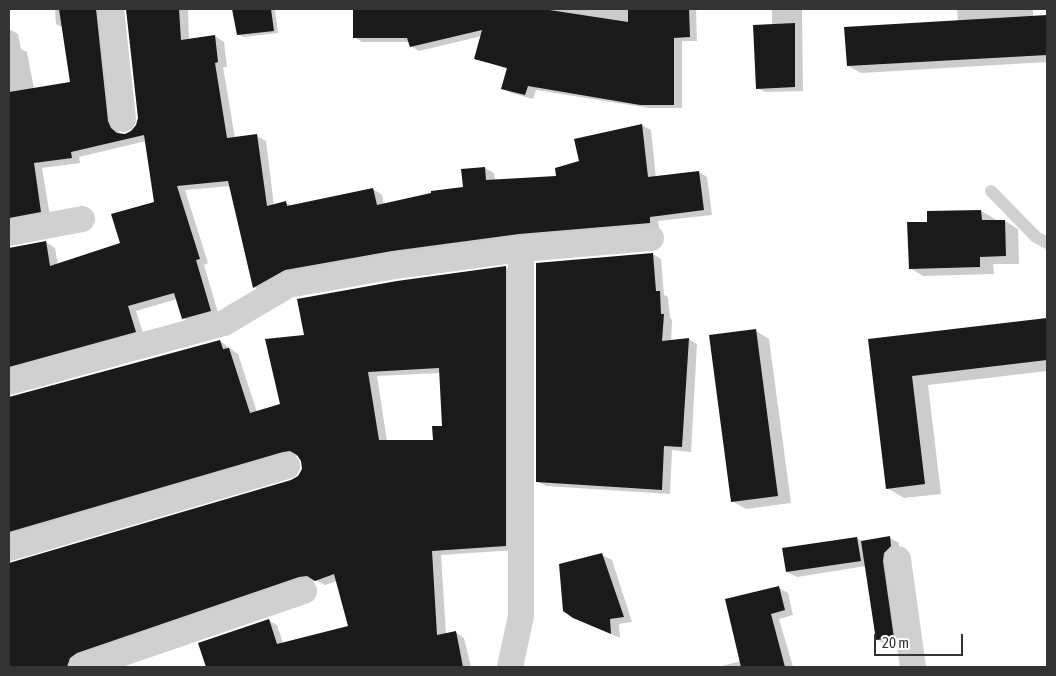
<!DOCTYPE html>
<html>
<head>
<meta charset="utf-8">
<style>
  body { margin:0 }
  #map { position:relative; width:1056px; height:676px; overflow:hidden; background:#fff; font-family:"Asap Condensed",sans-serif }
  canvas { display:block }
  .frame { position:absolute; inset:0; border:10px solid #333; pointer-events:none }
  .scale { position:absolute; left:874px; top:634px; width:89px; height:22px; box-sizing:border-box; border:2px solid #333; border-top:0; padding-left:6px; font-size:15px; line-height:18px; white-space:nowrap; color:#333; -webkit-text-stroke:4px #fff; paint-order:stroke }
</style>
</head>
<body>
<div id="map">
<canvas width="1056" height="676"></canvas>
<div class="frame"></div>
<div class="scale">20 m</div>
</div>
<script>
const c = document.querySelector('canvas').getContext('2d');
c.lineJoin = 'round';
function paint(path, color) { c.fillStyle = color; c.fill(path, 'evenodd'); }
const toPath = rows => new Path2D(rows.map(r => 'M' + r).join(''));
function strokePath(path, color, width, dash) { c.strokeStyle = color; c.lineWidth = width; c.lineCap = dash ? 'butt' : 'round'; c.setLineDash(dash || []); c.stroke(path); }
paint(toPath([
  [55,9,106,9,117,127,120,134,125,135,132,132,138,126,139,117,127,9,188,9,189,40,215,36,224,42,227,67,223,67,235,138,257,136,266,141,274,206,286,203,292,206,373,189,382,195,384,205,464,188,463,170,485,168,494,173,495,180,558,177,580,162,575,140,642,125,651,130,656,178,699,172,707,177,712,215,658,221,659,228,529,239,263,292,254,287,231,186,185,190,208,263,204,265,219,316,192,323,183,318,177,299,136,311,144,336,9,375,9,248,46,242,55,248,58,265,122,244,155,203,146,141,79,157,80,163,42,168,50,216,9,226,9,29,18,34,21,49,27,52,34,89,72,83,64,28,56,24],
  [234,9,275,9,278,33,243,37,238,34],
  [354,9,696,9,697,41,682,41,682,108,649,108,536,90,533,99,511,93,503,88,507,69,476,58,482,36,419,51,411,46,410,42,362,42,354,37],
  [772,9,802,9,803,91,765,92,757,88,772,25],
  [957,9,1033,9,1033,17,1047,16,1047,62,861,73,848,66,958,22],
  [981,211,995,219,995,222,1005,221,1018,229,1019,264,993,264,994,274,923,276,910,268,928,223],
  [653,254,661,259,664,295,668,297,670,318,672,320,671,342,689,339,697,344,691,452,672,450,670,494,546,486,537,481],
  [506,267,515,273,515,550,441,555,446,634,455,632,464,638,471,667,431,667,429,658,390,667,208,667,199,644,268,620,277,625,283,643,350,627,337,581,325,585,317,581,309,581,77,667,9,667,9,564,292,482,299,477,303,469,303,462,299,456,292,456,9,541,9,398,220,341,238,354,257,412,281,405,305,336],
  [440,373,443,427,434,441,387,441,377,376],
  [1047,320,1047,371,928,385,941,494,904,498,887,488,869,340],
  [756,331,769,339,791,503,746,509,732,501],
  [857,538,863,542,890,538,899,543,903,642,886,645,877,639,866,566,797,577,787,572],
  [602,555,612,560,632,622,619,624,620,638,573,617],
  [779,588,788,593,793,615,779,619,793,667,718,667,741,661]
]), '#0003');
paint(toPath([
  [59,9,96,9,108,121,111,128,117,133,125,134,131,131,136,125,138,118,126,9,179,9,181,40,215,35,218,62,215,63,227,138,257,134,267,206,286,201,287,206,373,188,377,205,431,193,431,191,463,187,461,169,485,167,486,180,556,176,555,168,579,161,574,139,642,124,648,177,699,171,704,210,650,217,650,223,519,234,392,251,285,270,253,288,228,181,177,186,200,259,196,260,211,311,182,319,174,293,128,306,136,332,9,367,9,248,46,241,50,266,120,243,111,214,154,202,144,135,71,152,72,158,34,163,41,212,9,218,9,92,70,82],
  [232,9,271,9,274,31,237,35],
  [353,9,543,9,628,22,628,9,689,9,690,37,674,38,674,105,640,105,528,86,525,95,501,89,507,68,474,59,482,30,410,47,407,38,353,38],
  [1047,15,1047,55,847,66,844,27],
  [795,23,795,87,756,89,753,25],
  [981,210,982,220,1005,220,1006,256,980,257,980,267,909,269,907,222,927,222,927,211],
  [653,253,656,291,660,291,661,314,664,314,662,341,689,338,682,447,664,446,662,490,536,482,536,263],
  [506,266,506,546,432,551,437,635,456,631,463,667,206,667,198,643,269,619,277,644,348,626,334,574,315,581,307,576,299,577,77,653,70,658,67,667,9,667,9,563,291,480,298,476,302,469,301,461,297,455,290,451,283,452,9,532,9,397,220,340,223,349,229,348,250,413,280,404,265,339,304,335,297,299,397,281],
  [439,368,442,426,432,426,433,440,379,440,368,372],
  [1047,318,1047,360,912,376,925,484,886,489,868,339],
  [756,329,778,496,731,502,709,335],
  [890,536,891,546,884,553,883,561,894,638,876,640,861,541],
  [857,537,861,561,786,572,782,548],
  [602,553,624,617,610,619,611,634,573,618,563,611,559,564],
  [779,586,785,610,771,614,785,667,741,667,725,599]
]), '#1a1a1a');
strokePath(toPath([
  [991,191,1036,237,1047,243]
]), '#d0d0d0', 12);
strokePath(toPath([
  [111,9,123,119],
  [9,233,82,219],
  [9,382,224,323,288,285,395,266,521,249,651,238],
  [9,548,287,466],
  [898,559,913,667],
  [82,667,304,591],
  [510,667,521,616,521,249]
]), '#d0d0d0', 26);
</script>
</body>
</html>
